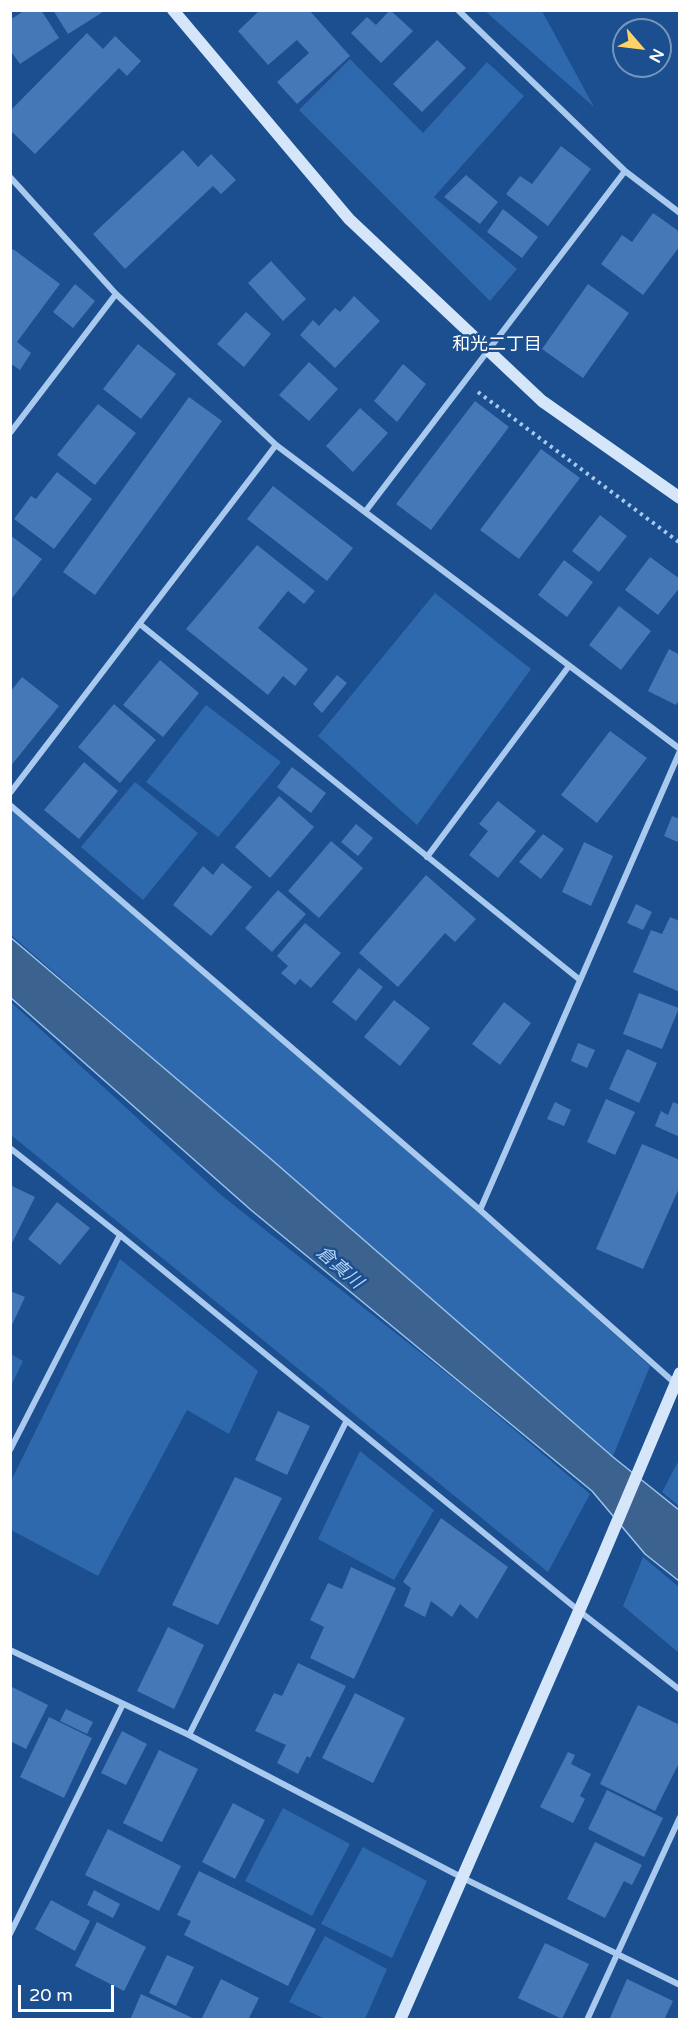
<!DOCTYPE html>
<html>
<head>
<meta charset="utf-8">
<style>
  body { margin:0 }
  #map { position:relative; width:690px; height:2030px; overflow:hidden; background:#1b4f8f; font-family:"Varela Round",sans-serif }
  canvas { display:block }
  .frame { position:absolute; inset:0; border:12px solid #fff; pointer-events:none }
  .north { position:absolute; left:612px; top:18px; width:60px; height:60px; box-sizing:border-box; background:#1b4f8f; border:2px solid #7695bc; border-radius:50%; rotate:118deg; font-size:16px; font-weight:700; line-height:24px; text-align:center; color:#fff }
  .north::after { content:''; display:block; margin:auto; width:21px; height:27px; background:#ffd166; clip-path:polygon(50% 0,100% 100%,50% 72%,0 100%) }
  .scale { position:absolute; left:18px; top:1985px; width:96px; height:27px; box-sizing:border-box; border:3px solid #fff; border-top:0; padding-left:8px; font-size:18px; line-height:21px; white-space:nowrap; color:#fff; -webkit-text-stroke:4px #1b4f8f; paint-order:stroke }
</style>
</head>
<body>
<div id="map">
<canvas width="690" height="2030"></canvas>
<div class="frame"></div>
<div class="north">N</div>
<div class="scale">20 m</div>
</div>
<script>
const c = document.querySelector('canvas').getContext('2d');
c.lineJoin = 'round';
function paint(path, color) { c.fillStyle = color; c.fill(path, 'evenodd'); }
const toPath = rows => new Path2D(rows.map(r => 'M' + r).join(''));
function strokePath(path, color, width, dash) { c.strokeStyle = color; c.lineWidth = width; c.lineCap = dash ? 'butt' : 'round'; c.setLineDash(dash || []); c.stroke(path); }
function drawText(font, color, halo, rows, align = 'center') {
  c.font = font + ' "Varela Round","Noto Sans JP",sans-serif'; c.lineWidth = 5; c.setLineDash([]); c.textBaseline = 'middle'; c.strokeStyle = halo; c.fillStyle = color; for (const [text, x, y, turn = 0] of rows) {
    c.save(); c.translate(x, y); c.rotate((+turn || 0) * Math.PI / 180); c.textAlign = isNaN(turn) ? turn : align; if (halo) c.strokeText(text, 0, 0); c.fillText(text, 0, 0); c.restore();
  }
}
paint(toPath([
  [485,11,542,11,594,107],
  [350,59,423,133,487,62,524,96,434,197,517,269,490,301,299,110],
  [435,593,531,669,417,825,318,736],
  [206,705,281,762,218,837,146,782],
  [135,782,198,833,143,900,81,847],
  [10,805,391,1133,650,1366,613,1456,11,935],
  [11,1002,221,1195,464,1387,590,1494,548,1572,11,1135],
  [120,1259,258,1371,229,1434,187,1410,98,1576,11,1530,11,1481],
  [11,1354,23,1361,11,1386],
  [360,1451,434,1510,394,1580,318,1539],
  [679,1460,680,1506,679,1506,662,1492],
  [643,1557,679,1587,679,1653,623,1606],
  [283,1808,350,1844,312,1916,245,1881],
  [363,1847,427,1881,392,1958,321,1924],
  [325,1936,387,1969,365,2019,325,2019,289,2002]
]), '#2e69ad');
const water = toPath([
  [10,937,272,1160,613,1457,679,1510,679,1581,645,1554,592,1491,251,1210,11,998,10,937]
]);
paint(water, '#3c6290');
strokePath(water, '#9cc4f0', 1.5);
paint(toPath([
  [25,10,41,10,59,38,20,64,10,50,10,20],
  [53,10,106,10,68,34],
  [260,10,309,10,350,56,297,104,277,82,309,53,297,40,268,65,238,31],
  [390,10,413,31,381,63,351,33,367,17,376,25],
  [87,33,103,49,115,36,141,61,127,76,119,68,35,154,10,130,10,111],
  [437,40,466,68,422,112,393,84],
  [561,146,591,169,548,226,506,194,520,176,532,184],
  [183,150,198,167,211,154,236,180,221,194,213,186,125,269,93,234],
  [466,175,498,202,480,224,444,197],
  [503,209,538,237,522,258,487,232],
  [653,213,680,232,680,246,643,295,601,264,622,235,632,242],
  [13,249,60,284,17,342,31,353,20,370,10,363,10,252],
  [271,261,306,299,283,321,248,283],
  [75,284,95,301,73,328,53,312],
  [588,284,629,313,583,378,542,349],
  [354,296,380,321,335,368,300,335,313,320,319,326,335,308,340,312],
  [246,312,271,334,244,367,217,344],
  [138,344,176,374,141,419,103,389],
  [309,362,338,389,309,421,279,395],
  [403,364,426,384,397,422,374,401],
  [189,397,222,421,95,595,63,572],
  [475,401,509,427,431,530,396,504],
  [98,404,136,433,95,485,57,455],
  [360,408,388,433,353,472,326,446],
  [541,449,580,478,519,559,480,530],
  [57,472,92,499,54,549,14,519,31,496,36,499],
  [273,486,353,548,327,581,247,519],
  [600,515,627,536,599,572,572,551],
  [10,535,42,559,10,601],
  [257,545,315,591,304,604,288,591,258,628,308,669,295,686,283,676,268,695,186,629],
  [650,557,680,579,680,587,658,615,625,590],
  [564,560,593,582,567,617,538,595],
  [619,606,651,631,621,670,589,645],
  [669,649,680,655,680,698,676,705,648,691],
  [160,660,199,693,163,737,123,705],
  [337,675,347,683,322,713,313,704],
  [22,677,59,706,10,767,10,692],
  [114,704,156,740,120,783,78,747],
  [610,731,647,758,597,823,561,795],
  [84,762,118,791,79,839,44,810],
  [292,767,326,793,311,813,277,787],
  [279,796,314,827,270,878,235,847],
  [498,801,536,831,498,878,469,855,488,831,479,824],
  [672,816,680,819,680,843,664,836],
  [356,824,373,838,358,856,341,842],
  [543,834,564,849,541,879,519,862],
  [331,841,363,868,319,918,288,891],
  [584,842,613,856,591,906,562,892],
  [222,863,252,887,211,936,173,905,203,866,213,875],
  [426,875,476,919,455,942,445,933,398,987,359,953],
  [278,890,306,914,272,952,245,928],
  [636,904,652,912,643,930,627,923],
  [670,917,680,921,680,992,633,972,651,930,662,934],
  [305,923,341,953,311,988,300,979,295,985,281,973,288,966,277,956],
  [359,968,383,987,356,1021,332,1002],
  [639,993,679,1008,662,1049,623,1034],
  [394,1000,430,1028,400,1066,364,1037],
  [504,1002,531,1023,500,1065,472,1044],
  [578,1043,595,1050,587,1068,571,1061],
  [627,1049,657,1063,639,1103,609,1089],
  [606,1099,635,1112,615,1155,587,1142],
  [555,1102,571,1110,564,1126,547,1119],
  [673,1102,680,1105,680,1137,655,1126,661,1111,668,1115],
  [642,1144,680,1160,680,1186,643,1269,596,1249],
  [10,1185,35,1197,10,1247],
  [57,1202,90,1228,60,1265,28,1239],
  [10,1291,25,1297,12,1325,10,1324],
  [278,1411,310,1426,287,1475,255,1460],
  [235,1477,282,1498,218,1625,172,1605],
  [441,1518,508,1567,477,1619,460,1604,452,1617,431,1601,425,1617,404,1606,411,1588,403,1582],
  [351,1567,396,1588,354,1679,310,1658,324,1627,310,1620,328,1583,342,1589],
  [168,1627,204,1645,174,1709,137,1691],
  [298,1663,346,1686,310,1758,307,1756,298,1774,277,1763,286,1745,255,1731,274,1693,282,1696],
  [10,1686,48,1705,26,1749,10,1741],
  [355,1693,405,1718,373,1783,322,1758],
  [638,1705,680,1725,680,1761,655,1811,600,1784],
  [66,1709,93,1722,87,1734,60,1721],
  [49,1717,92,1738,64,1798,20,1777],
  [122,1731,147,1744,126,1785,101,1773],
  [159,1750,198,1769,162,1842,123,1823],
  [568,1752,575,1755,571,1764,591,1774,580,1796,585,1799,573,1823,540,1807],
  [607,1790,663,1818,644,1857,588,1829],
  [233,1803,265,1820,235,1879,202,1862],
  [108,1829,181,1866,159,1911,85,1875],
  [595,1842,642,1865,632,1885,624,1881,605,1918,567,1899],
  [199,1871,316,1929,288,1986,184,1935,191,1921,177,1915],
  [94,1890,120,1904,113,1918,87,1905],
  [51,1900,90,1921,75,1951,35,1929],
  [97,1922,146,1947,124,1991,75,1966],
  [545,1943,589,1964,562,2019,518,1998],
  [167,1955,194,1967,176,2006,149,1993],
  [221,1979,259,1998,248,2020,201,2020],
  [627,1979,673,2001,664,2020,609,2020],
  [141,1994,197,2020,130,2020]
]), '#4478b7');
strokePath(toPath([
  [478,392,680,543]
]), '#a9c9ee', 4, [3, 4.5]);
strokePath(toPath([
  [458,10,625,171,680,213],
  [10,177,116,294,276,445,680,749],
  [10,433,116,294],
  [365,512,625,171],
  [141,625,580,980],
  [10,793,276,445],
  [10,805,480,1210,677,1385],
  [427,857,569,666],
  [10,1148,120,1235,578,1610,680,1690],
  [480,1210,680,751],
  [10,1450,120,1235],
  [10,1650,189,1735,463,1878,680,1985],
  [189,1735,346,1422],
  [10,1934,123,1704],
  [587,2020,680,1817]
]), '#a9c9ee', 6);
strokePath(toPath([
  [173,10,349,219,542,401,680,498],
  [400,2020,593,1579,680,1373]
]), '#d6e6fa', 12);
drawText('18px', '#fff', '#1b4f8f', [
  ["和光二丁目",497,345]
]);
drawText('italic 18px', '#b5d3f5', '#1b4f8f', [
  ["倉真川",339,1268,41]
]);
</script>
</body>
</html>
